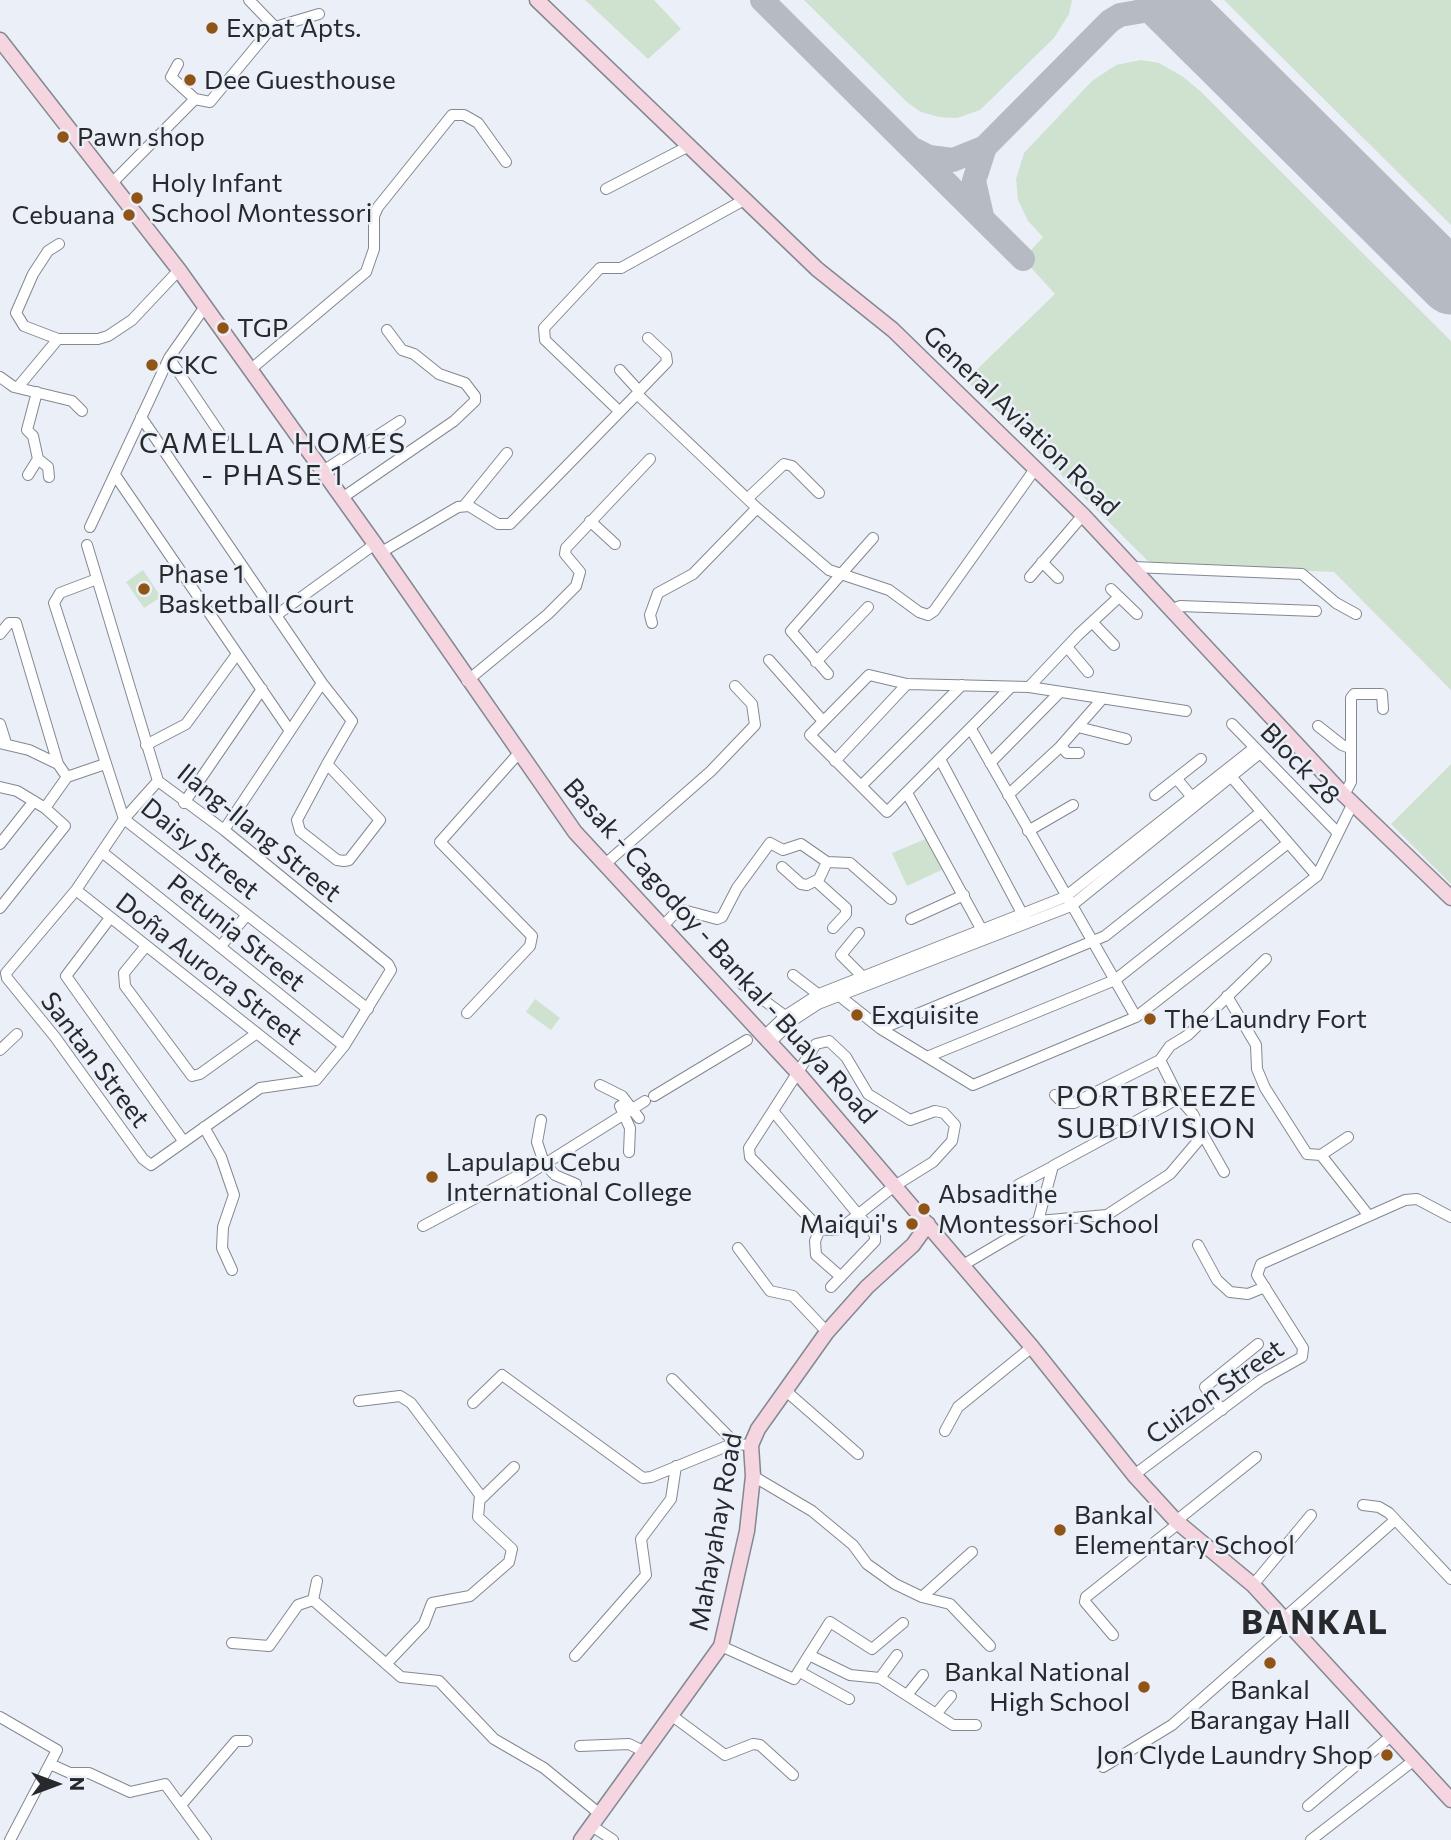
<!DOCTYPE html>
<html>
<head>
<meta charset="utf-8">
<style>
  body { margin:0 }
  #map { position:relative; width:1451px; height:1840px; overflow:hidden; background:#eaeff8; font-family:Commissioner,sans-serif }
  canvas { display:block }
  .north { position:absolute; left:21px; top:1749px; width:70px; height:70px; -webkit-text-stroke:5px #eaeff8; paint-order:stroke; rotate:90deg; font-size:19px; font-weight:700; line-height:28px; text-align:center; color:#27292d }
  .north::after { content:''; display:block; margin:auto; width:24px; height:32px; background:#27292d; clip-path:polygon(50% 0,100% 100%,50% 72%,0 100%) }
</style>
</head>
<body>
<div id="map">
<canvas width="1451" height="1840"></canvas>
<div class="north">N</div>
</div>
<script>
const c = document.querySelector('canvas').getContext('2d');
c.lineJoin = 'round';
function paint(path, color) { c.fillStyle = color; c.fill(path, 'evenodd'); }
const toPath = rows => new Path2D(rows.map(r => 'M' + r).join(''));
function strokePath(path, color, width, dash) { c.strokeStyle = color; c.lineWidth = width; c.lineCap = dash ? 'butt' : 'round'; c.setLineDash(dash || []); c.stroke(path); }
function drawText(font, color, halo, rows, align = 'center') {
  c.font = font + ' Commissioner,sans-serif'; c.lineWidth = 5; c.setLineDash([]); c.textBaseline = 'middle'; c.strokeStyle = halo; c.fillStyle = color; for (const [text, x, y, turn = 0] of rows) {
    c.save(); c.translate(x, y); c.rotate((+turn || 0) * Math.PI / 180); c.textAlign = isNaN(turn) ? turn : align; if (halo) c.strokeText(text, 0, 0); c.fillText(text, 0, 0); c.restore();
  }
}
paint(toPath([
  [585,0,654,0,681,29,648,59],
  [804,0,1072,0,1069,14,1054,38,980,110,957,118,939,117,921,112,908,103],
  [1224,0,1451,0,1451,225],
  [1141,60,1159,63,1182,76,1199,90,1451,341,1451,690,1334,572,1151,564,966,380,1055,294,1023,259,1043,237,1028,221,1018,200,1016,179,1024,153,1092,81,1116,65],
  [143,570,161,597,144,608,126,582],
  [1451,764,1451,884,1391,824],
  [928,838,946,868,907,886,892,853],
  [535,999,560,1018,551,1030,526,1012]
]), '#cfe2cf');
strokePath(toPath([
  [762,0,1023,259],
  [915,150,929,157,953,160,985,147,1110,21,1120,15,1155,9,1188,22],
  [982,216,974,181,985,147]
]), '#b6bac2', 24);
strokePath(toPath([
  [1166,0,1451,283]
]), '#b6bac2', 63);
const street = toPath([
  [249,0,275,27],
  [178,64,171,77,195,99,210,102,268,32,275,27,319,14],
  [112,183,195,99],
  [606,189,689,146],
  [58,339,24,326,16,313,33,274,48,251,59,244],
  [169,358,223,438],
  [250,370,366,272,374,249,374,216,378,207,452,115,464,115,478,123,506,162],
  [620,370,639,391,667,362,666,355,648,338],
  [0,377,14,387,72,401,82,411],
  [18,387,58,339,98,339,108,336,132,320,179,270],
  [37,392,27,430,33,436,38,459,48,467,49,477],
  [619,411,545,340,544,328,600,268,621,268,744,200],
  [141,417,322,683,352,721,327,764,297,820,300,831,337,860,344,861,349,860,380,820,327,764],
  [323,471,400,421],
  [28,475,38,459],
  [115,475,290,731],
  [342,498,454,421,475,401,475,396,465,383,439,374,414,354,402,350,387,330],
  [748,498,784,464,792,466,819,493],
  [464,506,507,453],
  [590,521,615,544],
  [90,527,169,358,204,308],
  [87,545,158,781,224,830,388,964,391,970,344,1046,316,1080,260,1088,151,1165,143,1159,55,1037,7,978,6,973,76,890,124,819,158,781],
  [380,553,458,507,469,506,498,524,510,524,637,394,757,508,829,570,889,590,919,612,928,615,934,611,1035,469],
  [1042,562,1058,578],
  [1133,567,1302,574,1336,603,1356,614],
  [1030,577,1083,515],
  [97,579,60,593,54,603,124,819,368,1009],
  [1111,589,1137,614],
  [1171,610,1180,606,1316,611],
  [278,614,375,544],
  [1092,622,1114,645],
  [652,623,650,615,658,593,693,574,757,508],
  [0,634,9,623,16,623,58,764,67,777],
  [1067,647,1088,672],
  [769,660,822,720],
  [816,662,868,607],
  [828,674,791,631,873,538],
  [467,681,548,614,576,586,580,572,565,554,566,548,650,459],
  [1011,687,887,812,810,735,869,675,907,684,1029,687,1186,711],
  [1029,687,1078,635,1119,597],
  [0,724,6,743],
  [1232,724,1338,833],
  [1318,726,1342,745,1350,748],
  [1078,727,1126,739],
  [971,729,1136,1017],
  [0,743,29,750,58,764],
  [146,745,186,724,237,654],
  [1061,746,1067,753,1079,753],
  [940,759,1025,919],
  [835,761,907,684],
  [990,763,1060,692],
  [1228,773,1317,876],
  [1177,779,1196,802],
  [861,786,962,685],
  [0,787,17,791,45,808,65,826,0,908],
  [907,793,984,934],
  [1008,795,1059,748,1103,698],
  [1155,795,1201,759],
  [1344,795,1351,782,1351,698,1354,694,1382,694,1383,709],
  [184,803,262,689],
  [45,808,67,777,105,764],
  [224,830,322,683],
  [1028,831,1073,805],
  [0,844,34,801],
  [102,852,344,1046],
  [604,865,711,771,755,725,752,704,735,686],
  [782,867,801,884,807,885,819,879,827,862],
  [816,881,846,908,846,914,833,928],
  [76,890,316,1080],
  [110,918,66,976,184,1142],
  [911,919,964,895],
  [662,927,679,909,717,919,722,917,737,888,770,843,783,850,801,844,827,862,850,863,891,899],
  [859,933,841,955,867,981],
  [146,946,124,973,125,986,192,1076,200,1074,257,1033],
  [220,947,247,915],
  [793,975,823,998],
  [743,985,788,1018],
  [832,990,881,1029,973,1085,1136,1017,1317,876,1353,803],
  [1227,996,1256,1045,1257,1069,1265,1088,1307,1154,1321,1155,1369,1216],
  [467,1013,530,946,532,936,440,842,518,754],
  [881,1029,1105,936,1260,813],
  [763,1037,785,1016,819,994,1065,897,1254,748],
  [829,1041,846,1057,868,1094,910,1120,935,1111,944,1113,955,1125,952,1141,933,1162,893,1187,840,1229,829,1230,820,1229,750,1157,749,1148,816,1044,829,1041],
  [769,1044,792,1021,818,1004,1071,906,1260,753],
  [0,1050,17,1034],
  [927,1057,1115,980,1288,843],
  [600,1085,622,1096,639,1118],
  [1055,1095,1063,1103,1074,1103,1160,1060],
  [654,1096,747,1040],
  [620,1106,630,1128,629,1152],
  [773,1111,875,1235,875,1241,831,1287],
  [541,1120,537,1142,544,1163,555,1175,576,1184],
  [204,1127,221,1157,234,1195,223,1227,222,1248,232,1270],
  [1203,1135,1224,1172],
  [1321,1155,1348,1137],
  [516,1182,645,1101],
  [1018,1185,1050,1168],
  [1038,1221,1053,1166,1179,1098],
  [423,1226,519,1175],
  [820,1229,815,1241,816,1255,841,1277],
  [1198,1245,1217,1280,1230,1292,1248,1294,1265,1287],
  [738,1248,770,1291,793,1296,827,1332],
  [963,1265,1038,1221,1107,1215,1170,1174,1203,1135,1193,1114,1179,1098,1160,1060,1170,1046,1188,1035,1266,959],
  [672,1379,735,1443],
  [786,1391,858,1454],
  [359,1401,400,1396,411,1403,480,1495,478,1517,512,1549,509,1562,470,1596,432,1603,424,1624,386,1664],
  [473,1403,502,1375,643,1478,651,1477,732,1444,751,1445],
  [1222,1410,1205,1387,1258,1344],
  [945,1431,958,1407,1032,1347],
  [1134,1475,1261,1380,1302,1357,1303,1348,1257,1275,1261,1264,1405,1200,1417,1199,1451,1217],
  [753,1476,812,1511,853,1545,867,1564,895,1584,922,1597,972,1552],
  [481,1499,514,1467],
  [1363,1505,1379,1507,1389,1513,1451,1579],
  [1176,1521,1256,1457],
  [317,1581,313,1600,401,1677,439,1681,494,1739,544,1768,601,1815],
  [1253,1585,1311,1515],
  [922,1597,950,1604,990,1646],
  [1283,1619,1395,1520],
  [1113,1635,1085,1602,1086,1597,1179,1523],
  [232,1643,269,1646,298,1605,313,1600],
  [721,1646,794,1679,809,1655,850,1675,880,1678,953,1725,976,1725],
  [809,1655,830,1622,872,1649,903,1623],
  [575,1656,646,1575,641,1539,671,1499,676,1466],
  [800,1672,849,1699],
  [880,1678,897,1655],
  [907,1695,923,1675],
  [936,1714,951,1696],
  [671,1715,725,1755,753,1744,760,1745,793,1775],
  [0,1717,57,1750,10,1840],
  [580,1746,629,1744,645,1752],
  [50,1764,70,1773,89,1773,130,1792,165,1784,206,1840],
  [1103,1767,1172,1725,1287,1624],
  [181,1805,236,1741,247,1741],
  [1308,1806,1391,1736],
  [592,1826,613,1840],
  [1311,1840,1413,1761]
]);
const secondary = toPath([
  [537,0,817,269,893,330,1083,515,1344,795,1451,898],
  [0,40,179,270,375,544,575,832,798,1073,1032,1347,1134,1475,1176,1521,1253,1585,1451,1800],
  [581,1840,721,1646,747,1531,753,1476,751,1445,758,1429,827,1332,867,1287,913,1245,928,1224]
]);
strokePath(street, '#838891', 12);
strokePath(secondary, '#838891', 17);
strokePath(street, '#fff', 10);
strokePath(secondary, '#f5d5df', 14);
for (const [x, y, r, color] of [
  [212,28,7,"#915417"],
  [190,80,7,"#915417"],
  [63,137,7,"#915417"],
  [137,198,7,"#915417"],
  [129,215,7,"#915417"],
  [223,328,7,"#915417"],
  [152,365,7,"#915417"],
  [144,589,7,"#915417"],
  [857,1015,7,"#915417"],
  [1150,1019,7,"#915417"],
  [432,1177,7,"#915417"],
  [924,1209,7,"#915417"],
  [912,1224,7,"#915417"],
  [1060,1530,7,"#915417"],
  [1270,1663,7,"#915417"],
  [1144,1687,7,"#915417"],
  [1387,1755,7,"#915417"]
]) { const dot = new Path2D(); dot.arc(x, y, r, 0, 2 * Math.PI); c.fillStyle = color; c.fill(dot); strokePath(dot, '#eaeff8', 2.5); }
drawText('26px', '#27292d', '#eaeff8', [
  ["Expat Apts.",226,28],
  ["Dee Guesthouse",204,80],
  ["Pawn shop",77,137],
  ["Holy Infant",151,183],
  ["School Montessori",151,213],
  ["Cebuana",115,215,"right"],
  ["TGP",237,328],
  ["CKC",166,365],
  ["Phase 1",158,574],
  ["Basketball Court",158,604],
  ["Exquisite",871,1015],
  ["The Laundry Fort",1164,1019],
  ["Lapulapu Cebu",446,1162],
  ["International College",446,1192],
  ["Absadithe",938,1194],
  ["Montessori School",938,1224],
  ["Maiqui's",898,1224,"right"],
  ["Bankal",1074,1515],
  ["Elementary School",1074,1545],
  ["Bankal National",1130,1672,"right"],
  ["High School",1130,1702,"right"],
  ["Bankal",1270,1690,"center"],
  ["Barangay Hall",1270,1720,"center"],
  ["Jon Clyde Laundry Shop",1373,1755,"right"]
], 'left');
drawText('26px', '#27292d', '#eaeff8', [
  ["General Aviation Road",1021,421,44],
  ["Block 28",1300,764,46],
  ["Ilang-Ilang Street",259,833,39],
  ["Daisy Street",200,849,39],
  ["Petunia Street",236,933,39],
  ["Basak - Cagodoy - Bankal - Buaya Road",720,951,48],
  ["Doña Aurora Street",209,969,38],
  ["Santan Street",95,1060,53],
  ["Cuizon Street",1215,1392,-35],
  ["Mahayahay Road",716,1532,-80]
]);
c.letterSpacing = '2px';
drawText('28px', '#27292d', '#eaeff8', [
  ["CAMELLA HOMES",273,444],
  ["- PHASE 1",273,476],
  ["PORTBREEZE",1157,1097],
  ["SUBDIVISION",1157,1129]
]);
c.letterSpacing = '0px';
c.letterSpacing = '2px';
drawText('bold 33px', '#27292d', '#eaeff8', [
  ["BANKAL",1315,1623]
]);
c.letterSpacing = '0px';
</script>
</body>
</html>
